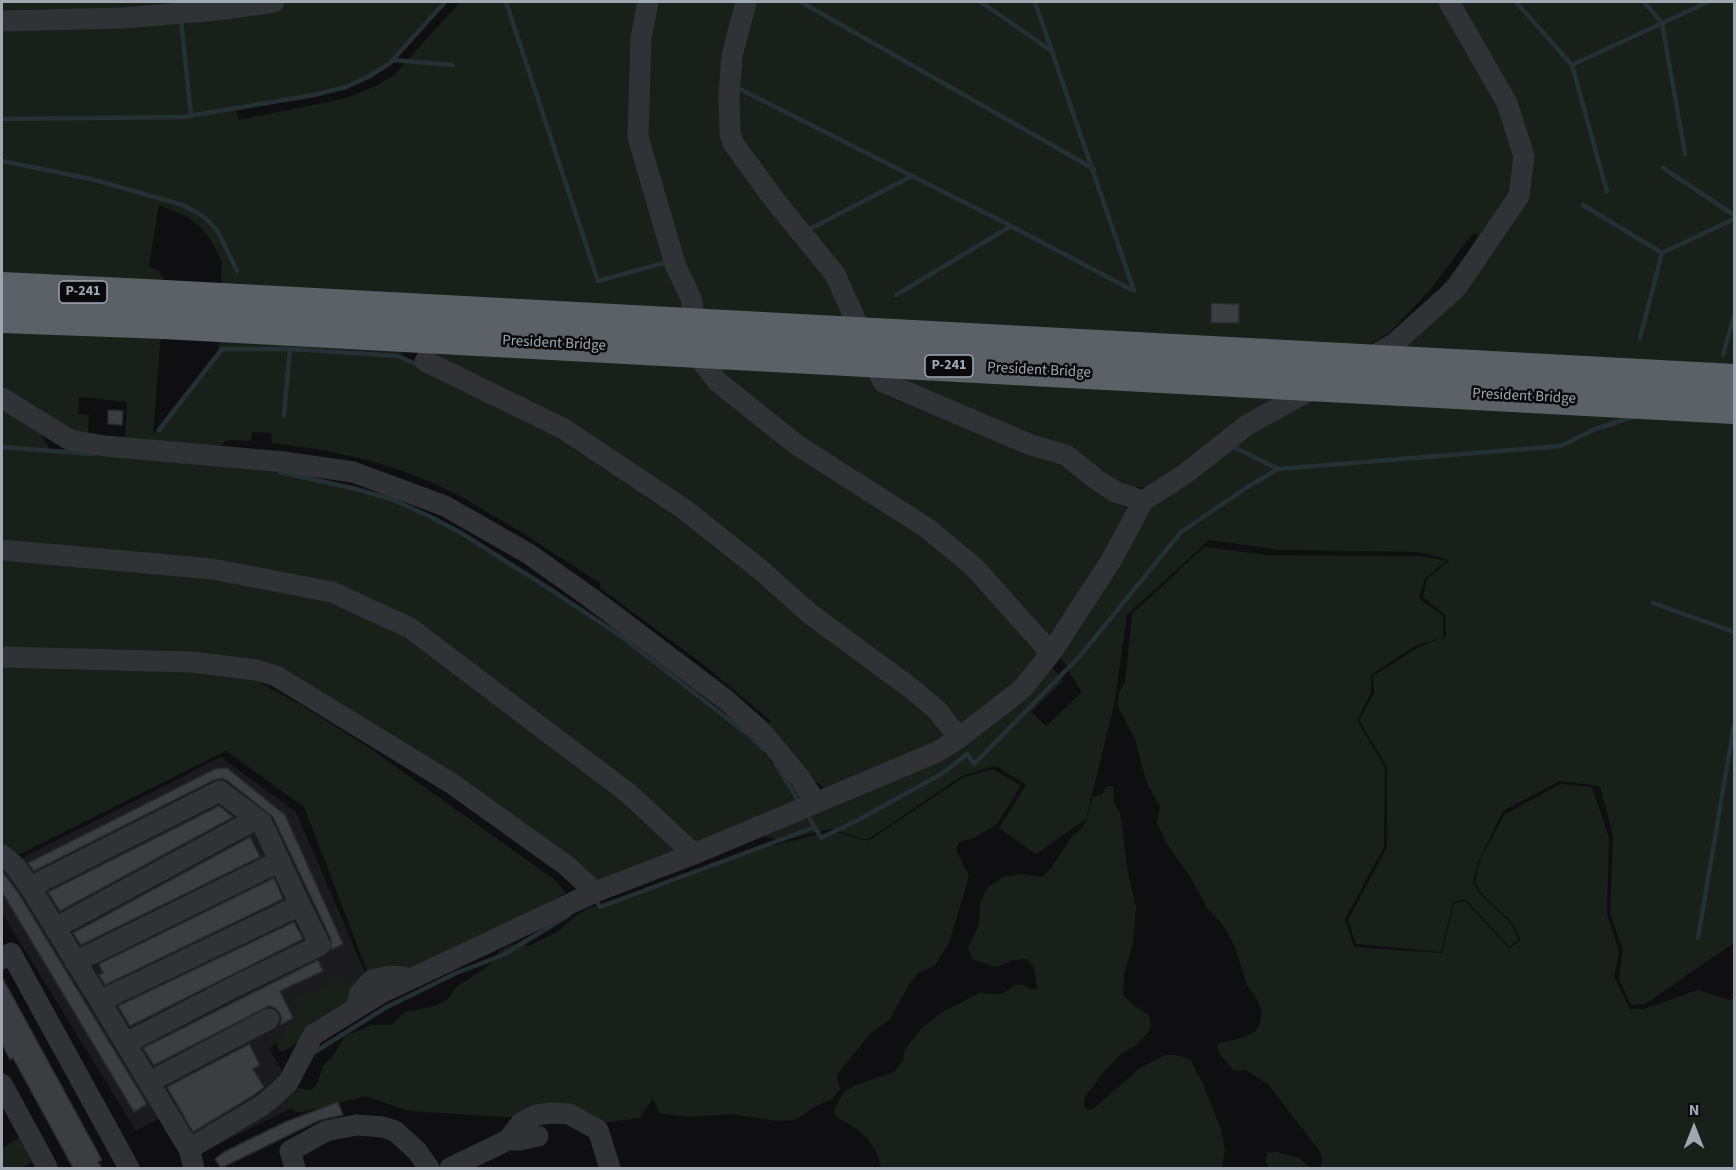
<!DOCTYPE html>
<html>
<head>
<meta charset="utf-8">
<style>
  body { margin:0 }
  #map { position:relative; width:1736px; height:1170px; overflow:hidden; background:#0f0f11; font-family:"Source Sans 3",sans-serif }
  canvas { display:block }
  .frame { position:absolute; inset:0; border:3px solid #9fa8b2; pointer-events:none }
  .north { position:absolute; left:1664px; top:1098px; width:60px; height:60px; -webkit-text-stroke:4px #0a0a0c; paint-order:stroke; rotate:0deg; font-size:16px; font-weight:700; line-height:24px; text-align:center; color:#9fa8b2 }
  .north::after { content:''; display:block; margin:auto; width:21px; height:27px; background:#9fa8b2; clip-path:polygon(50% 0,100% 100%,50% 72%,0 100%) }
</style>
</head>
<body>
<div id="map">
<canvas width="1736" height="1170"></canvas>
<div class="frame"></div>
<div class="north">N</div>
</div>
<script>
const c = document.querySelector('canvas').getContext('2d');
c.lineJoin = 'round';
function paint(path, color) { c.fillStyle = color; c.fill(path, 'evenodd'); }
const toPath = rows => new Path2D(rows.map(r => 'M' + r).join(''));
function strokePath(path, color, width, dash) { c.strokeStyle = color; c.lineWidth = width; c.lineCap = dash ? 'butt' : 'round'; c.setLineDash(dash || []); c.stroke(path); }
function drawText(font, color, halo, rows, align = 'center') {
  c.font = font + ' "Source Sans 3",sans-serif'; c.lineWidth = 5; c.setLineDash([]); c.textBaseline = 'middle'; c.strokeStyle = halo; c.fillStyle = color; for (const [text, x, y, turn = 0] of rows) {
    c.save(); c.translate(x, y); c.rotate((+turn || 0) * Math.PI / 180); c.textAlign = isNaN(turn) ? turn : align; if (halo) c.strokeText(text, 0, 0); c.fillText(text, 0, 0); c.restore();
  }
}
paint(toPath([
  [221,757,296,812,370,984,269,1048,300,1104,203,1152,176,1109,136,1131,2,913,2,868]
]), '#1b1b1e');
paint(toPath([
  [2,2,446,2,391,64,368,78,346,88,314,96,236,109,239,120,347,98,373,87,393,76,460,2,642,2,634,116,682,294,692,354,961,565,1042,652,1018,684,958,727,565,423,412,349,399,355,538,421,634,480,895,685,947,730,946,742,829,791,809,777,766,726,771,721,704,665,600,588,600,583,521,532,460,496,428,481,403,471,371,461,323,450,272,443,271,433,252,432,251,441,227,440,215,451,125,446,127,402,79,397,78,414,89,415,88,435,66,433,2,393,2,330,161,334,153,434,218,351,222,262,211,240,200,227,186,216,159,205,149,266,159,271,163,278,162,285,2,273],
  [655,2,739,2,721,129,832,284,874,385,888,396,1027,453,1061,462,1091,488,1132,511,1050,641,855,476,719,373,683,265,646,137,650,26],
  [753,2,1734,2,1734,943,1645,1004,1631,1005,1619,979,1623,950,1610,913,1613,836,1600,786,1560,781,1503,811,1479,860,1473,882,1480,894,1510,922,1519,940,1509,946,1465,899,1453,902,1441,952,1356,944,1348,920,1387,847,1387,767,1359,720,1374,693,1373,676,1417,648,1441,638,1415,646,1371,675,1371,693,1357,720,1385,768,1384,847,1345,919,1354,947,1442,953,1454,903,1465,901,1509,948,1521,940,1511,921,1481,893,1475,882,1480,860,1504,815,1560,784,1592,787,1609,838,1607,914,1619,952,1614,977,1630,1009,1644,1009,1698,990,1729,1000,1734,998,1734,1168,1320,1168,1322,1163,1321,1153,1268,1084,1246,1070,1234,1071,1219,1053,1217,1047,1219,1043,1242,1038,1255,1032,1260,1024,1262,1011,1256,998,1247,985,1235,947,1223,925,1207,908,1191,878,1165,841,1157,823,1160,807,1146,781,1135,739,1118,707,1119,692,1125,683,1132,614,1204,547,1268,555,1420,556,1447,561,1425,578,1419,598,1443,616,1443,638,1446,637,1445,615,1423,597,1427,579,1450,560,1419,552,1280,550,1209,540,1127,615,1114,705,1086,819,1036,854,999,828,1026,785,996,766,962,776,867,840,831,829,781,841,756,834,922,769,1049,662,1063,681,1031,712,1046,726,1082,692,1057,652,1145,508,1247,434,1277,420,1396,336,1430,301,1480,238,1473,233,1429,291,1390,332,1237,424,1166,479,1147,487,1126,487,1045,442,888,376,754,161,734,124,736,79],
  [2,408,42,435,50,451,196,463,281,473,352,489,391,500,429,517,495,555,553,592,620,638,710,706,750,737,769,757,799,802,694,844,358,597,2,546],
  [2,558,195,576,323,597,413,640,557,748,674,842,674,852,594,882,290,678,2,651],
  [2,664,174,668,253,679,301,705,368,747,555,880,566,893,376,994,304,807,226,751,16,856,2,849],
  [993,769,1021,786,997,824,974,838,959,842,956,850,969,876,949,943,935,965,917,974,909,985,889,1020,870,1034,845,1065,837,1075,840,1089,832,1099,814,1107,795,1120,776,1121,731,1114,689,1117,659,1113,653,1098,640,1118,601,1123,408,1111,366,1096,299,1113,293,1110,287,1103,288,1097,296,1088,312,1090,317,1084,323,1066,333,1056,345,1036,372,1025,391,1025,405,1012,435,1006,448,999,457,986,486,968,500,950,514,944,529,946,557,932,578,914,589,908,755,850,831,831,868,841,964,777],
  [1107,786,1113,786,1114,804,1120,812,1128,873,1136,907,1133,943,1124,974,1123,995,1135,1006,1149,1015,1151,1026,1147,1034,1135,1046,1121,1054,1107,1068,1084,1098,1084,1105,1087,1110,1093,1109,1140,1068,1165,1055,1175,1055,1190,1059,1204,1086,1221,1129,1225,1149,1222,1168,881,1168,877,1153,867,1138,857,1129,838,1118,834,1112,837,1103,845,1091,856,1085,894,1072,903,1061,905,1049,922,1028,941,1013,979,993,1000,994,1006,992,1014,985,1023,985,1031,990,1037,988,1034,967,1026,959,1013,960,995,967,972,959,968,948,979,925,980,904,987,888,1003,877,1021,874,1042,877,1051,868,1072,836,1080,830,1086,822,1093,797,1102,794],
  [361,973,364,974,364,982,340,1010,290,1048,282,1051,279,1050,277,1045,277,1040,285,1031,296,1022,298,1011,297,1000,299,994,316,996,319,994,331,978,350,981],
  [22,1136,32,1162,21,1168,2,1168,2,1148],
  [1276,1152,1299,1158,1310,1168,1269,1168,1266,1160,1267,1153]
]), '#192019');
strokePath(toPath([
  [506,2,598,281,667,262],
  [801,2,1094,169],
  [981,2,1050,50],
  [1035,2,1134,291],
  [1516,2,1572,65,1607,192],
  [1644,2,1662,23,1685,154],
  [181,19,191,116],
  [393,60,452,65],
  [1572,65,1708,2],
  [736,87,1011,226,1134,291],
  [2,119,183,117,314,95,346,87,368,77,390,63,445,2],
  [2,161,91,179,183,205,203,216,217,230,237,271],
  [1663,168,1734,215],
  [1583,205,1662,253],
  [808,230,912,176],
  [1662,253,1734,219],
  [896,295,1011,226],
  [1640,338,1662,253],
  [1723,355,1734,316],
  [284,415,290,349],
  [159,430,222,349,290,349,398,356,420,366],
  [2,447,92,454],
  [1236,448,1278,469],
  [279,472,352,488,391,499,429,516,461,533,553,591,622,637,750,736,763,749],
  [1653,603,1734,632],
  [776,764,800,803],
  [810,819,821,838,858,820,943,773,967,754,974,764,1079,657,1181,532,1246,488,1278,469,1561,446,1593,430,1632,417],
  [594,900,596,899,600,907,815,827],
  [1698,938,1734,725],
  [313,1053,385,1008,454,974,503,955,569,915]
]), '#253034', 4.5);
const building = toPath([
  [1211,303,1239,304,1239,323,1211,323,1211,303],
  [108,410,123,411,122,425,108,424,108,410],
  [227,768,285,815,343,944,331,950,331,939,273,817,228,781,222,778,214,780,34,871,28,863,215,769,227,768],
  [219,806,233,817,60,911,48,892,219,806],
  [250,837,260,857,81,945,73,933,250,837],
  [2,871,19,894,147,1104,134,1112,2,892,2,871],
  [274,878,283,899,105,985,99,975,103,973,99,964,274,878],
  [294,922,303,939,130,1026,118,1006,294,922],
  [318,960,323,971,280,991,293,1018,280,1025,282,1019,280,1013,275,1008,269,1006,154,1065,143,1048,318,960],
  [2,977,102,1160,98,1162,102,1168,73,1168,13,1058,10,1060,2,1044,2,977],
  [249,1044,260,1065,253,1069,264,1087,254,1095,193,1132,167,1087,249,1044],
  [338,1102,343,1115,320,1120,221,1168,215,1159,224,1152,285,1122,338,1102]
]);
paint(building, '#3b3d41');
strokePath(building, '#292a2d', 1.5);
strokePath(toPath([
  [648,2,641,38,638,137,676,267,691,298,704,364,718,382,797,445,927,528,974,567,1051,653],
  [746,2,732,56,729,95,730,134,733,143,776,202,835,274,883,382,1031,445,1066,455,1097,480,1116,492,1143,501],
  [2,21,123,18,218,10,274,2],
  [1367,359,1395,343,1456,288,1519,196,1524,156,1507,103,1449,2],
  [425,361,564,429,684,509,762,571,809,613,912,689,937,710,959,738],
  [2,398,70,440,105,446,284,462,353,472,445,506,529,554,591,598,726,700,761,731,800,778,816,803],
  [2,550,212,569,332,592,410,628,628,793,694,854],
  [2,657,192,662,256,670,276,676,451,783,567,866,595,892],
  [2,855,14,865,30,887,100,1001,189,1149,194,1168],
  [30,887,220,791,262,823,300,905,100,1001],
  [55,928,256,819],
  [2,959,11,953,129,1168],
  [75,962,280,861],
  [356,1007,360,993,372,980,390,976,404,977],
  [126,1043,232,988,320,945,300,905],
  [149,1082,269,1019],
  [2,1084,47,1167,45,1168],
  [508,1140,520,1140,538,1136],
  [189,1149,261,1106,276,1094,289,1081,313,1035,381,993,595,892,694,854,937,752,959,738,1022,689,1051,653,1112,559,1143,501,1185,474,1247,425,1316,387],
  [295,1168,290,1151,326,1131,356,1125,383,1127,395,1131,417,1151,429,1168],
  [450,1168,508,1140,521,1123,536,1115,552,1113,569,1114,598,1130,610,1168]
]), '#303236', 21);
strokePath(toPath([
  [2,288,165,296],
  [2,317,164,323]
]), '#5c6067', 32);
strokePath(toPath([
  [165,296,1734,380],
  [164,323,1734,408]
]), '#5c6067', 32);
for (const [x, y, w] of [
  [83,292,48],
  [949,366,48]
]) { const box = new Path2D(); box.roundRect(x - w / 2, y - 11, w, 22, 4.5); c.fillStyle = '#0a0a0c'; c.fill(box); strokePath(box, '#9fa8b2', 1.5); }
drawText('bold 14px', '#9fa8b2', null, [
  ["Р-241",83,292],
  ["Р-241",949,366]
]);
drawText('15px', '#9fa8b2', '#0a0a0c', [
  ["President Bridge",554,344,3],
  ["President Bridge",1039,371,3],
  ["President Bridge",1524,397,3]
]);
</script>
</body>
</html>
